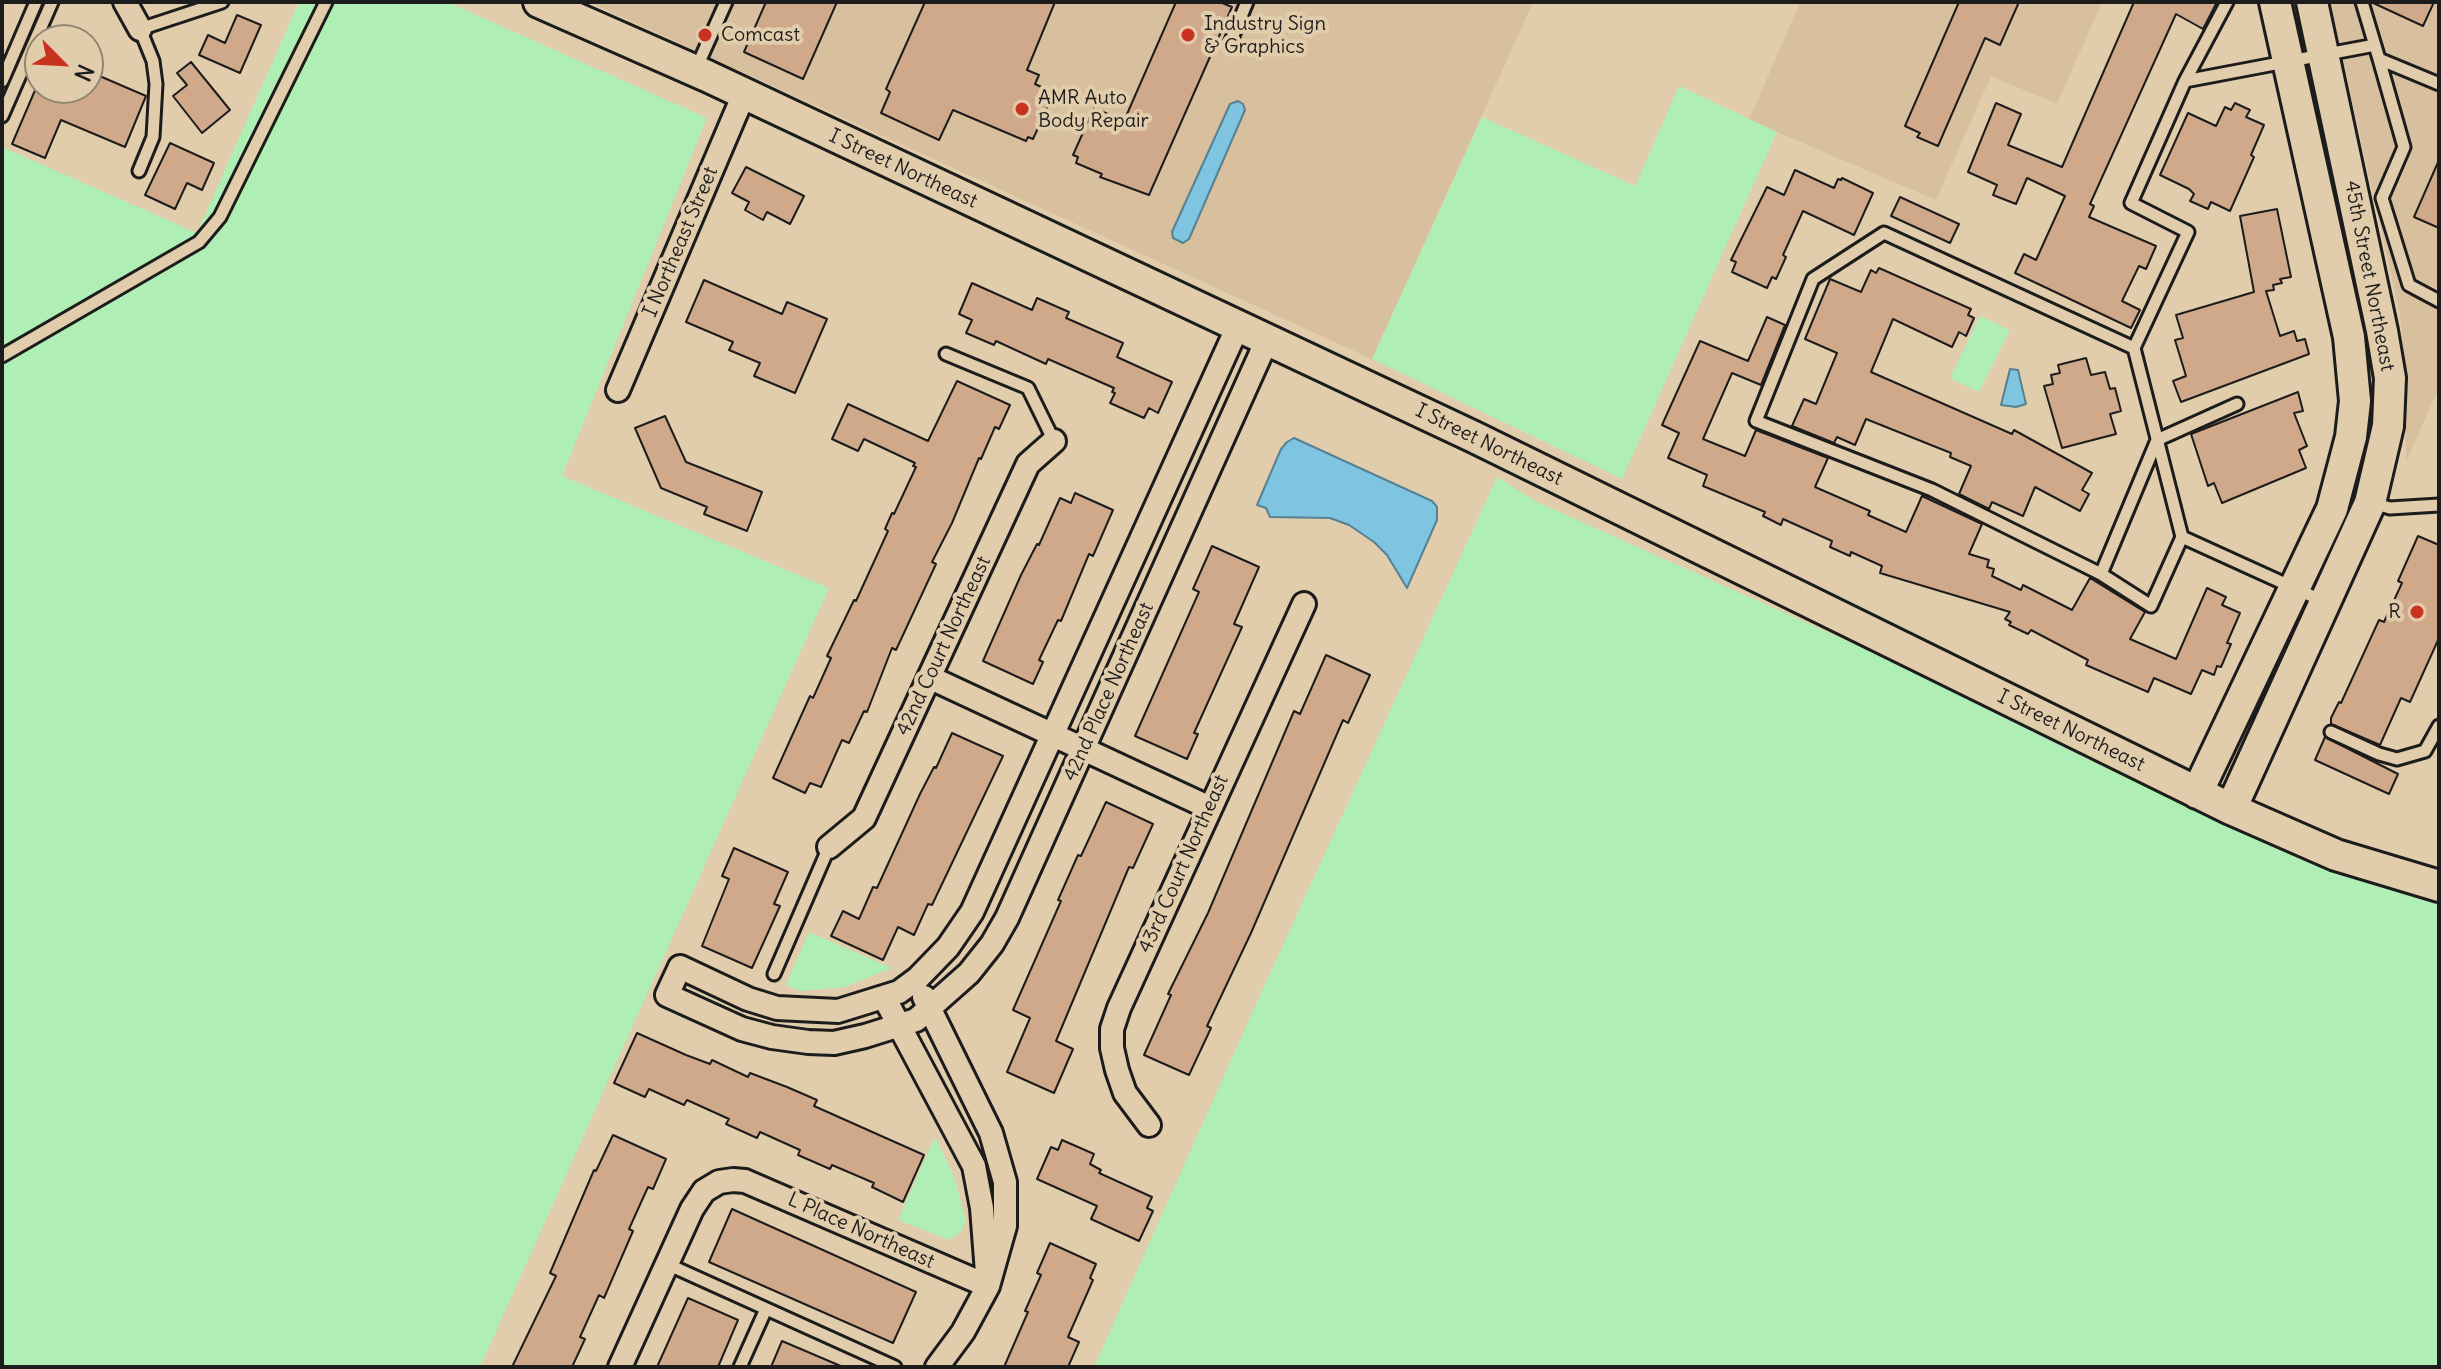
<!DOCTYPE html>
<html>
<head>
<meta charset="utf-8">
<style>
  body { margin:0 }
  #map { position:relative; width:2441px; height:1369px; overflow:hidden; background:#e1cdab; font-family:Delius,sans-serif }
  canvas { display:block }
  .frame { position:absolute; inset:0; border:4px solid #1c1c1c; pointer-events:none }
  .north { position:absolute; left:24px; top:24px; width:80px; height:80px; box-sizing:border-box; background:#e1cdab; border:2px solid #928672; border-radius:50%; rotate:114deg; font-size:22px; font-weight:700; line-height:32px; text-align:center; color:#1c1c1c }
  .north::after { content:''; display:block; margin:auto; width:28px; height:36px; background:#c8321e; clip-path:polygon(50% 0,100% 100%,50% 72%,0 100%) }
</style>
</head>
<body>
<div id="map">
<canvas width="2441" height="1369"></canvas>
<div class="frame"></div>
<div class="north">N</div>
</div>
<script>
const c = document.querySelector('canvas').getContext('2d');
c.lineJoin = 'round';
function paint(path, color) { c.fillStyle = color; c.fill(path, 'evenodd'); }
const toPath = rows => new Path2D(rows.map(r => 'M' + r).join(''));
function strokePath(path, color, width, dash) { c.strokeStyle = color; c.lineWidth = width; c.lineCap = dash ? 'butt' : 'round'; c.setLineDash(dash || []); c.stroke(path); }
function drawText(font, color, halo, rows, align = 'center') {
  c.font = font + ' Delius,sans-serif'; c.lineWidth = 8; c.setLineDash([]); c.textBaseline = 'middle'; c.strokeStyle = halo; c.fillStyle = color; for (const [text, x, y, turn = 0] of rows) {
    c.save(); c.translate(x, y); c.rotate((+turn || 0) * Math.PI / 180); c.textAlign = isNaN(turn) ? turn : align; if (halo) c.strokeText(text, 0, 0); c.fillText(text, 0, 0); c.restore();
  }
}
paint(toPath([
  [589,2,1533,2,1372,359],
  [1800,2,2102,2,2057,104,1991,76,1936,200,1749,120],
  [2330,2,2439,2,2439,387,2406,462,2405,364,2400,313]
]), '#d8bf9e');
paint(toPath([
  [299,2,447,2,707,118,562,476,829,588,480,1367,2,1367,2,147,197,233],
  [1679,86,1777,132,1622,479,1372,359,1482,117,1635,186],
  [1980,316,2010,330,1979,392,1950,378],
  [1497,477,1537,502,2439,906,2439,1367,1094,1367,1257,1002],
  [809,932,892,968,845,987,801,991,786,985],
  [935,1137,955,1179,966,1221,961,1232,949,1240,898,1220]
]), '#afeeb5');
const water = toPath([
  [1238,101,1243,104,1245,110,1189,239,1183,243,1173,238,1172,232,1230,104,1238,101],
  [2010,369,2018,370,2026,404,2016,407,2001,405,2010,369],
  [1294,438,1432,501,1437,507,1437,520,1407,588,1387,555,1374,542,1349,525,1330,518,1270,517,1266,508,1257,505,1281,449,1287,442,1294,438]
]);
paint(water, '#7fc4e0');
strokePath(water, '#578192', 2);
const building = toPath([
  [766,2,837,2,803,79,744,52,766,2],
  [925,2,1055,2,1027,70,1039,75,1035,84,1054,93,1033,139,1028,137,1026,141,953,110,939,140,881,113,890,92,886,89,925,2],
  [1176,2,1220,2,1232,7,1149,195,1100,177,1102,174,1076,163,1078,157,1073,155,1094,108,1124,121,1176,2],
  [1959,2,2019,2,2000,45,1985,38,1938,146,1917,137,1920,133,1905,126,1959,2],
  [2134,2,2217,2,2203,29,2176,14,2090,204,2094,206,2089,217,2156,246,2146,269,2139,266,2122,301,2140,310,2131,328,2015,273,2024,254,2036,260,2065,196,2027,178,2016,204,1993,195,1997,185,1968,172,1996,103,2021,114,2008,145,2062,167,2134,2],
  [2371,2,2434,2,2423,26,2371,2],
  [237,15,261,25,240,73,199,55,208,35,225,43,237,15],
  [191,62,230,110,202,133,173,96,187,85,177,73,191,62],
  [88,71,146,96,125,147,61,120,45,158,12,144,36,88,88,88,88,71],
  [2235,103,2250,110,2246,117,2264,125,2251,155,2254,157,2230,211,2211,202,2208,209,2190,201,2194,194,2189,189,2160,175,2188,113,2216,126,2225,107,2231,110,2235,103],
  [170,143,214,163,202,190,187,183,175,209,145,195,170,143],
  [2439,160,2439,228,2414,217,2439,160],
  [746,167,804,196,790,224,767,212,763,220,745,210,749,202,732,193,746,167],
  [1795,170,1834,188,1838,179,1841,180,1842,178,1873,193,1854,235,1803,211,1783,255,1786,257,1776,279,1772,277,1767,288,1732,272,1736,262,1731,260,1767,187,1784,195,1795,170],
  [1900,197,1959,224,1950,243,1891,216,1900,197],
  [2277,209,2291,277,2280,279,2282,283,2273,285,2274,290,2266,291,2280,336,2294,331,2297,341,2305,339,2309,354,2181,402,2173,381,2186,376,2175,340,2183,338,2176,315,2254,292,2240,216,2277,209],
  [1879,268,1971,309,1968,315,1974,318,1966,336,1959,332,1952,347,1893,319,1871,372,2012,434,2014,430,2092,473,2082,490,2089,494,2080,511,2035,487,2023,516,1992,502,1989,509,1959,494,1971,466,1950,457,1951,453,1866,419,1855,445,1837,437,1834,443,1792,426,1804,399,1816,404,1837,353,1805,339,1830,279,1861,292,1871,270,1876,273,1879,268],
  [704,280,782,314,787,302,827,319,795,393,754,376,760,363,729,350,733,342,686,322,704,280],
  [972,283,1032,310,1037,298,1069,312,1066,318,1123,343,1117,357,1172,382,1158,413,1149,408,1144,418,1110,403,1115,393,1112,392,1114,388,1048,359,1046,364,996,341,994,345,966,333,972,320,959,314,972,283],
  [1767,317,1785,325,1761,385,1732,373,1703,439,1745,456,1756,430,1828,458,1815,487,1870,511,1868,515,1906,532,1922,496,1982,524,1969,554,1989,560,1987,567,1994,569,1992,576,2021,590,2023,585,2072,610,2090,578,2145,612,2130,639,2176,659,2207,588,2226,597,2222,605,2240,613,2227,643,2231,644,2221,667,2217,666,2214,675,2202,670,2191,694,2154,678,2148,692,2086,665,2088,660,2031,630,2028,634,2009,625,2011,622,2005,619,2010,612,1880,573,1882,566,1851,552,1850,556,1830,547,1832,541,1783,519,1781,525,1763,516,1765,512,1703,486,1707,475,1668,458,1679,433,1662,425,1700,341,1748,361,1767,317],
  [2086,358,2091,375,2105,372,2110,389,2115,388,2121,411,2110,414,2116,434,2062,448,2044,386,2053,384,2051,375,2060,373,2058,365,2086,358],
  [957,381,1010,405,999,429,995,427,981,459,979,458,952,523,932,562,936,564,896,650,892,648,867,712,864,711,849,743,842,740,821,787,810,783,805,793,773,778,810,696,813,698,831,658,827,656,854,600,856,601,888,531,885,529,892,513,894,514,916,467,913,466,915,463,864,439,858,451,832,439,848,404,928,441,957,381],
  [2298,392,2303,411,2294,413,2307,446,2299,450,2306,468,2222,503,2214,483,2208,486,2191,434,2298,392],
  [665,416,686,462,762,492,747,531,704,514,707,507,661,488,635,428,665,416],
  [1075,493,1113,510,1093,556,1089,554,1061,621,1058,620,1039,660,1043,662,1033,684,983,661,1021,575,1037,544,1039,545,1060,498,1071,503,1075,493],
  [2418,536,2439,545,2439,638,2410,702,2401,698,2380,745,2331,724,2331,718,2339,702,2341,703,2379,620,2384,622,2402,583,2398,581,2418,536],
  [1212,546,1259,567,1234,624,1242,627,1194,733,1198,734,1187,759,1135,736,1199,592,1193,589,1212,546],
  [1326,655,1370,675,1348,723,1343,720,1251,933,1207,1026,1211,1028,1189,1075,1144,1055,1171,995,1168,994,1208,913,1294,711,1300,714,1326,655],
  [952,733,1003,756,932,905,928,904,914,935,898,927,883,960,831,936,843,911,859,919,873,887,877,888,920,794,934,767,936,768,952,733],
  [2325,737,2398,774,2389,794,2315,760,2325,737],
  [1106,802,1153,824,1133,868,1129,867,1056,1041,1073,1049,1054,1093,1007,1072,1030,1018,1013,1010,1061,901,1058,900,1078,855,1081,856,1106,802],
  [734,848,788,872,774,904,780,906,752,968,702,946,729,879,722,876,734,848],
  [637,1033,686,1055,710,1064,712,1060,748,1077,750,1073,787,1087,817,1100,814,1106,924,1155,903,1202,872,1187,874,1183,832,1165,830,1169,798,1155,800,1150,760,1132,757,1138,726,1124,729,1119,687,1100,684,1105,649,1089,645,1097,614,1083,637,1033],
  [613,1135,666,1159,653,1189,648,1187,629,1229,633,1231,604,1298,599,1295,580,1337,585,1339,572,1367,512,1367,556,1276,550,1273,594,1170,596,1171,613,1135],
  [1062,1140,1094,1154,1090,1164,1101,1170,1099,1173,1152,1197,1147,1208,1153,1211,1139,1241,1091,1219,1097,1206,1037,1179,1051,1147,1058,1150,1062,1140],
  [732,1209,916,1292,893,1343,709,1262,732,1209],
  [1050,1243,1096,1264,1090,1278,1093,1280,1068,1337,1079,1342,1068,1367,1004,1367,1028,1312,1025,1311,1041,1275,1037,1273,1050,1243],
  [688,1298,738,1320,718,1367,657,1367,688,1298],
  [782,1341,843,1367,771,1367,782,1341]
]);
paint(building, '#d0a98b');
strokePath(building, '#1c1c1c', 2);
const lane = toPath([
  [2362,2,2379,59,2439,84],
  [1230,43,1247,2],
  [2379,59,2404,147,2382,198,2409,285,2439,301],
  [695,71,726,2],
  [2,81,36,2],
  [2185,81,2375,45],
  [2,116,52,2],
  [139,171,153,137,156,84,153,61,140,29,222,2],
  [2134,348,2188,232,2131,203,2185,81,2227,2],
  [946,354,1028,388,1054,441],
  [2,356,199,242,220,217,326,2],
  [2372,503,2390,508,2439,505],
  [2182,537,2151,606,2101,574,1932,490,1756,421,1813,279,1884,233,2134,348,2182,537,2325,602],
  [2101,574,2157,440,2237,404],
  [2331,732,2379,754,2397,759,2425,751,2439,726],
  [774,974,829,847],
  [667,1264,895,1367],
  [740,1367,766,1309]
]);
const street = toPath([
  [125,2,140,29],
  [1238,326,972,912,948,947,918,978,899,992,838,1011,777,1008,748,999,680,967,667,995,742,1029,772,1037,808,1042,834,1043,865,1036,916,1020,969,973,992,944,1007,918,1267,340],
  [618,390,744,94],
  [931,678,1210,808],
  [829,847,864,818,1028,464,1054,441],
  [884,997,974,1166,982,1208,988,1286,1005,1226,1005,1182,991,1133,924,997],
  [1149,1125,1125,1093,1117,1070,1112,1048,1112,1029,1119,1008,1304,604],
  [620,1367,692,1209,704,1191,719,1182,733,1180,745,1181,988,1286,963,1332,937,1367]
]);
const secondary = toPath([
  [539,2,707,76,1474,437,2231,809,2336,855,2439,886],
  [2197,793,2332,509,2351,437,2355,401,2349,337,2275,2],
  [2231,809,2370,503,2388,426,2390,378,2382,331,2312,2]
]);
strokePath(lane, '#1c1c1c', 17);
strokePath(street, '#1c1c1c', 28);
strokePath(secondary, '#1c1c1c', 36);
strokePath(lane, '#e1cdab', 11);
strokePath(street, '#e1cdab', 22);
strokePath(secondary, '#e1cdab', 30);
for (const [x, y, r, color] of [
  [705,35,8,"#c8321e"],
  [1188,35,8,"#c8321e"],
  [1022,109,8,"#c8321e"],
  [2417,612,8,"#c8321e"]
]) { const dot = new Path2D(); dot.arc(x, y, r, 0, 2 * Math.PI); c.fillStyle = color; c.fill(dot); strokePath(dot, '#e1cdab', 3); }
drawText('20px', '#1c1c1c', '#e1cdab', [
  ["Industry Sign",1204,24],
  ["& Graphics",1204,47],
  ["Comcast",721,35],
  ["AMR Auto",1038,98],
  ["Body Repair",1038,121],
  ["R",2401,612,"right"]
], 'left');
drawText('20px', '#1c1c1c', '#e1cdab', [
  ["I Street Northeast",903,169,25],
  ["I Northeast Street",681,242,-67],
  ["45th Street Northeast",2369,276,79],
  ["I Street Northeast",1489,445,26],
  ["42nd Court Northeast",944,646,-65],
  ["42nd Place Northeast",1109,692,-66],
  ["I Street Northeast",2071,731,26],
  ["43rd Court Northeast",1184,864,-66],
  ["L Place Northeast",861,1231,24]
]);
</script>
</body>
</html>
